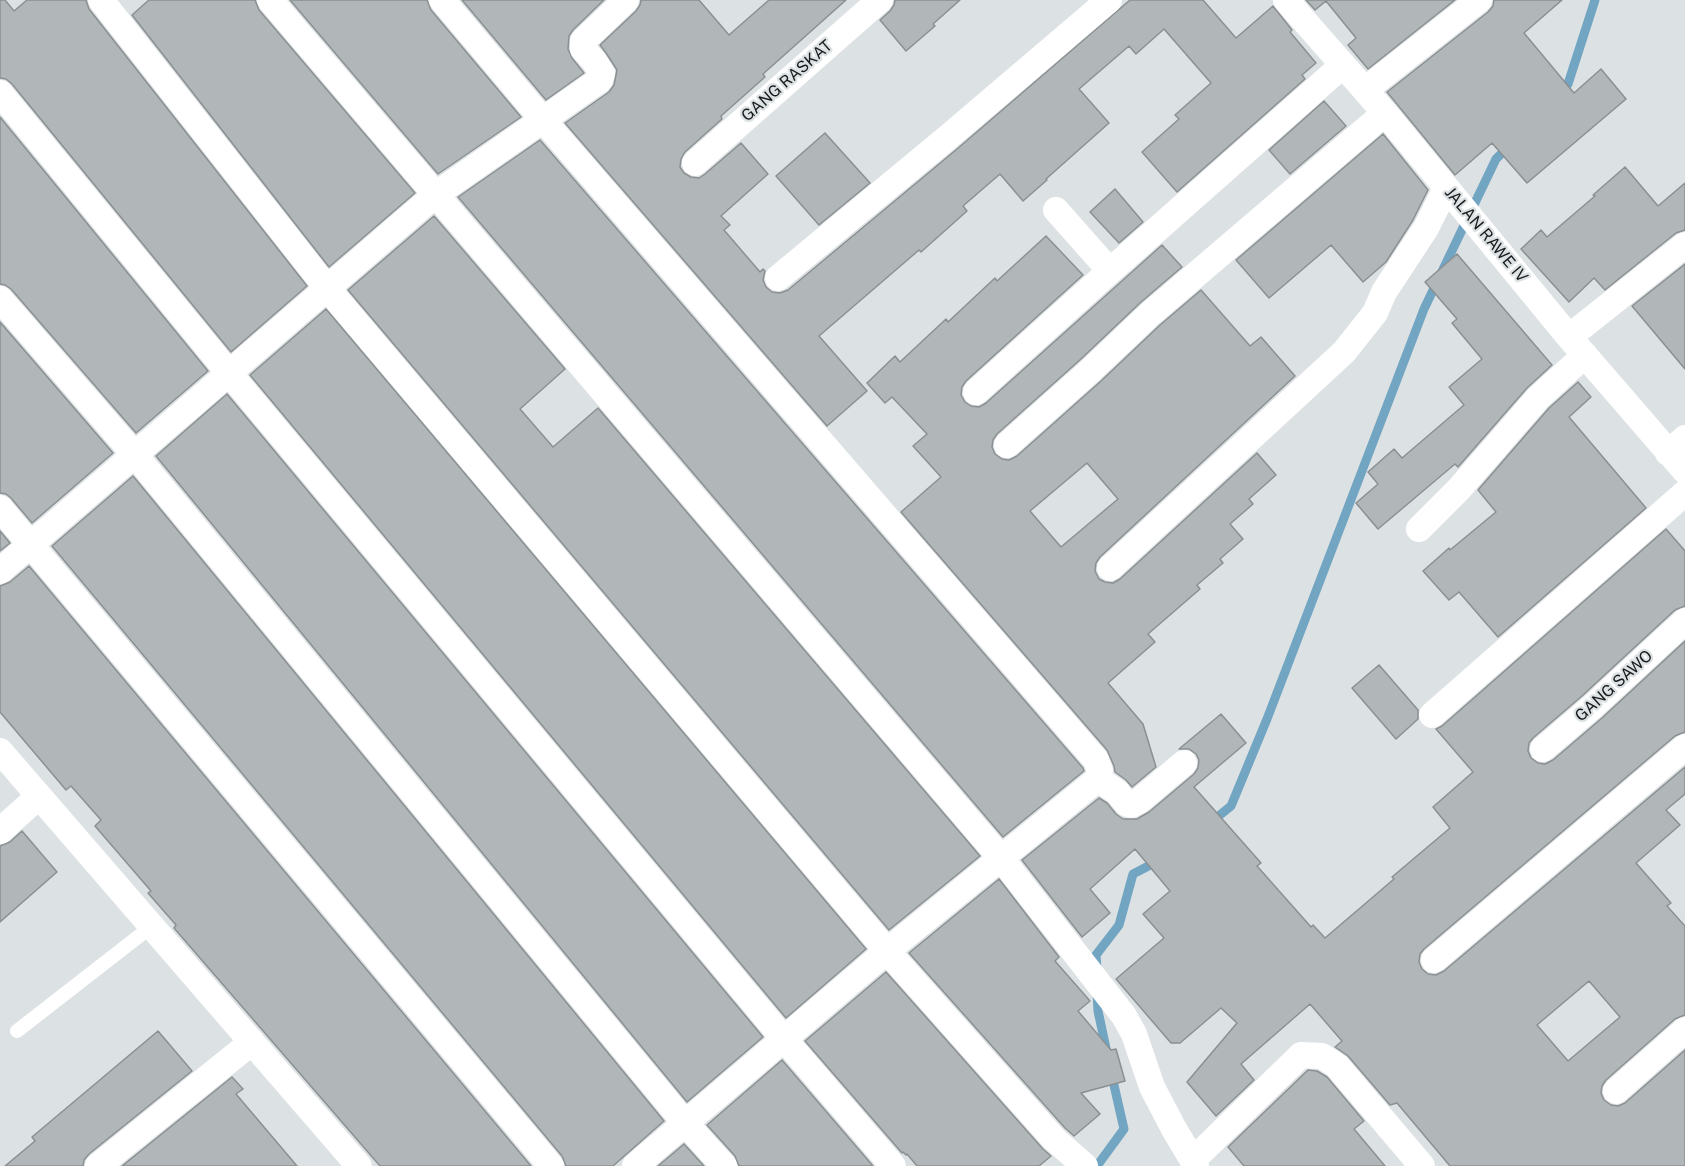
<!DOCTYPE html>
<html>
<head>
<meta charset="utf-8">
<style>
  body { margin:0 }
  canvas { display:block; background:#dce1e3 }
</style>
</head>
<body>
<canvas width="1685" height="1166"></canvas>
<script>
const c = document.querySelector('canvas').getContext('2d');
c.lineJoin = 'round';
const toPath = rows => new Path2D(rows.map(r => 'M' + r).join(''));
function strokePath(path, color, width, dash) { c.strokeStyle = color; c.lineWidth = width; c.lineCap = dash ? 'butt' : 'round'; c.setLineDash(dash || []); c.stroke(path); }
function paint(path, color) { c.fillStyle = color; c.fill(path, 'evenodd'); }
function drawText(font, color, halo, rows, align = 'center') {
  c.font = font + ' "Public Sans",sans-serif'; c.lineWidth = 4.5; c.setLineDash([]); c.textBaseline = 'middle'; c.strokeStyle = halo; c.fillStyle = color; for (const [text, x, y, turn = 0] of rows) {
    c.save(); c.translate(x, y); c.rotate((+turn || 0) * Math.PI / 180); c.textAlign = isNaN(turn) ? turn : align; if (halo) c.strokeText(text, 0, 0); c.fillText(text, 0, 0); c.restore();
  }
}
strokePath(toPath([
  [1560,92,1568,84,1595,0],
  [1210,823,1231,806,1267,719,1424,309,1496,159,1509,146],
  [1097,970,1096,955,1119,925,1133,874,1158,861],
  [1097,993,1098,1011,1107,1053],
  [1097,1166,1124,1129,1111,1072]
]), '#72a5c2', 9);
const building = toPath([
  [0,0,5,0,14,11,27,0,86,0,89,9,307,286,231,352,12,84,6,79,0,78,0,0],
  [149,0,255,0,259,10,415,193,329,267,132,15,149,0],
  [290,0,427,0,431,10,521,117,438,174,290,0],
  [462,0,604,0,573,30,569,36,568,49,572,58,584,73,546,100,462,0],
  [641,0,699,0,729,35,769,0,846,0,763,74,765,77,721,116,722,119,685,152,681,159,680,167,684,173,691,177,699,178,705,174,741,143,768,174,721,216,730,225,724,230,760,272,763,269,765,271,763,280,766,287,772,292,780,293,788,290,957,149,1130,0,1203,0,1236,38,1273,6,1292,30,1290,32,1316,63,1302,75,1305,79,1177,192,1142,152,1179,119,1175,115,1211,83,1164,29,1136,54,1129,46,1079,89,1109,123,1046,179,1047,180,1023,201,1000,174,963,206,967,211,921,252,919,250,819,336,867,391,827,426,565,123,609,92,614,85,617,70,606,53,600,45,636,11,640,5,641,0],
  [895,0,960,0,933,24,935,26,906,51,880,20,890,11,894,5,895,0],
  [1306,0,1455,0,1368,69,1348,45,1356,38,1326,1,1315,10,1306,0],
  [1494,0,1562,0,1524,33,1574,93,1601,69,1626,99,1527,183,1492,143,1455,175,1387,92,1488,12,1493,6,1494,0],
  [1324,101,1346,126,1290,174,1269,150,1324,101],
  [0,117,208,371,136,433,11,289,5,285,0,284,0,117],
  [825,133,870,183,819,225,776,176,825,133],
  [1383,134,1428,190,1413,220,1386,262,1363,282,1331,245,1269,298,1236,260,1383,134],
  [540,140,1083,768,1084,771,1003,837,458,197,540,140],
  [1625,167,1658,206,1685,183,1685,230,1676,233,1605,290,1594,278,1569,302,1521,249,1541,230,1547,237,1595,196,1593,195,1625,167],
  [1115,189,1143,222,1119,243,1090,212,1115,189],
  [434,216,565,369,520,409,553,447,598,408,980,856,889,930,348,290,434,216],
  [1046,236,1083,275,966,381,962,387,961,395,965,402,971,406,979,407,986,403,1162,245,1182,267,1140,303,1081,359,997,434,993,440,992,447,995,454,1002,459,1009,460,1017,456,1101,381,1160,325,1201,290,1250,346,1261,337,1295,376,1100,557,1096,563,1095,571,1099,579,1105,582,1113,583,1120,579,1257,453,1276,475,1249,499,1253,504,1230,524,1243,539,1220,559,1223,563,1197,585,1200,589,1148,634,1155,642,1108,683,1143,724,1156,767,1132,787,1126,780,1115,772,1114,766,1107,750,901,512,941,477,913,446,927,434,892,397,885,403,867,383,895,356,900,362,946,319,948,322,995,278,997,281,1046,236],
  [1087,463,1118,499,1061,547,1030,511,1087,463],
  [1457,254,1552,365,1527,388,1458,467,1455,464,1378,529,1356,503,1378,484,1368,472,1394,449,1402,458,1464,405,1449,387,1482,359,1452,323,1457,319,1425,282,1457,254],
  [1685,264,1685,369,1632,306,1685,264],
  [326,309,866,949,786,1018,250,375,326,309],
  [0,322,113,453,32,523,11,498,6,494,0,493,0,322],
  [1578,382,1591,397,1569,417,1646,508,1498,637,1459,592,1449,600,1423,571,1449,548,1450,550,1496,512,1478,490,1549,408,1578,382],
  [227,394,763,1037,687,1102,156,456,227,394],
  [133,476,664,1121,613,1166,566,1166,562,1156,52,546,133,476],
  [1666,529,1685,551,1685,606,1675,610,1582,696,1533,738,1529,743,1528,751,1531,758,1538,763,1545,764,1553,760,1602,718,1685,641,1685,732,1675,736,1424,949,1420,954,1419,962,1422,969,1428,974,1436,975,1444,971,1685,767,1685,794,1666,810,1680,825,1636,863,1671,903,1667,906,1685,926,1685,1015,1675,1019,1606,1080,1602,1086,1601,1093,1604,1100,1611,1105,1618,1106,1625,1103,1685,1050,1685,1166,1450,1166,1397,1103,1390,1105,1348,1056,1335,1047,1342,1041,1310,1004,1241,1064,1254,1080,1216,1116,1187,1082,1237,1023,1221,1008,1180,1043,1171,1043,1116,979,1164,938,1143,914,1170,891,1135,849,1090,889,1110,913,1082,937,1022,860,1099,798,1107,803,1116,814,1123,819,1137,819,1149,812,1194,774,1198,768,1199,760,1196,754,1189,749,1179,749,1221,714,1246,743,1194,787,1261,863,1257,866,1311,927,1313,925,1325,938,1394,879,1392,877,1450,828,1433,807,1473,772,1436,729,1442,726,1666,529],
  [1589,981,1620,1017,1568,1061,1537,1025,1589,981],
  [0,531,10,543,0,551,0,531],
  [29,566,531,1166,380,1166,174,928,176,925,148,893,151,891,95,826,101,820,71,786,66,790,0,712,0,586,10,582,29,566],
  [1379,665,1418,710,1418,719,1396,739,1352,688,1379,665],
  [22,831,57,872,0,922,0,846,10,842,22,831],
  [999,879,1059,957,1055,961,1090,1001,1078,1011,1111,1050,1116,1049,1125,1081,1081,1093,1100,1114,1074,1136,1065,1128,909,953,999,879],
  [886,972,1043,1149,1051,1156,1039,1166,917,1166,907,1154,906,1155,903,1152,902,1153,805,1041,886,972],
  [158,1031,192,1071,89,1154,84,1160,83,1166,5,1166,35,1141,32,1137,158,1031],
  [782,1060,873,1166,739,1166,735,1156,707,1125,782,1060],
  [1308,1070,1317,1071,1327,1077,1364,1121,1354,1129,1385,1166,1244,1166,1228,1147,1308,1070],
  [232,1077,243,1089,236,1094,297,1166,122,1166,232,1077],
  [684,1144,704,1166,658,1166,684,1144]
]);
paint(building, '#b1b6b8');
strokePath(building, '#8b9092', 1.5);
strokePath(toPath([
  [17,1031,152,926]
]), '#fff', 14);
strokePath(toPath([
  [101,0,327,288,887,951,1054,1139,1085,1166],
  [270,0,1001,858,1124,1016,1134,1034,1152,1087,1174,1129,1196,1166],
  [442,0,543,120,1096,760,1100,771,1098,779,887,951,635,1166],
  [1286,0,1385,113,1569,337,1685,471],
  [1365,90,1479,0],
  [0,93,229,373,784,1039,893,1166],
  [695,163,880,0],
  [1056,210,1110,271],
  [778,278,947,138,1109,0],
  [0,299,135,455,685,1123,724,1166],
  [1569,337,1685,245],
  [976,392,1110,271,1343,65],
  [1007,445,1091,370,1150,314,1385,113],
  [1668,453,1685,438],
  [0,508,551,1166],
  [1419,529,1459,489,1538,398,1585,355],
  [1110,568,1344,352,1375,313,1384,292,1426,228,1446,188],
  [0,571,435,195,600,80,602,73,594,61,583,49,583,41,626,0],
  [1432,715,1685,493],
  [1543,749,1592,707,1685,621],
  [0,751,359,1166],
  [1098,779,1117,792,1127,804,1131,805,1139,801,1184,763],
  [0,831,39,796],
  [1434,960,1685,747],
  [1616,1091,1685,1030],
  [1193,1160,1301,1055,1322,1056,1337,1066,1422,1166],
  [98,1166,252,1042]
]), '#fff', 26);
drawText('16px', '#17191a', '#dce1e3', [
  ["GANG RASKAT",787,81,-41],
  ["JALAN RAWE IV",1486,235,50],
  ["GANG SAWO",1614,686,-42]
]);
</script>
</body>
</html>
